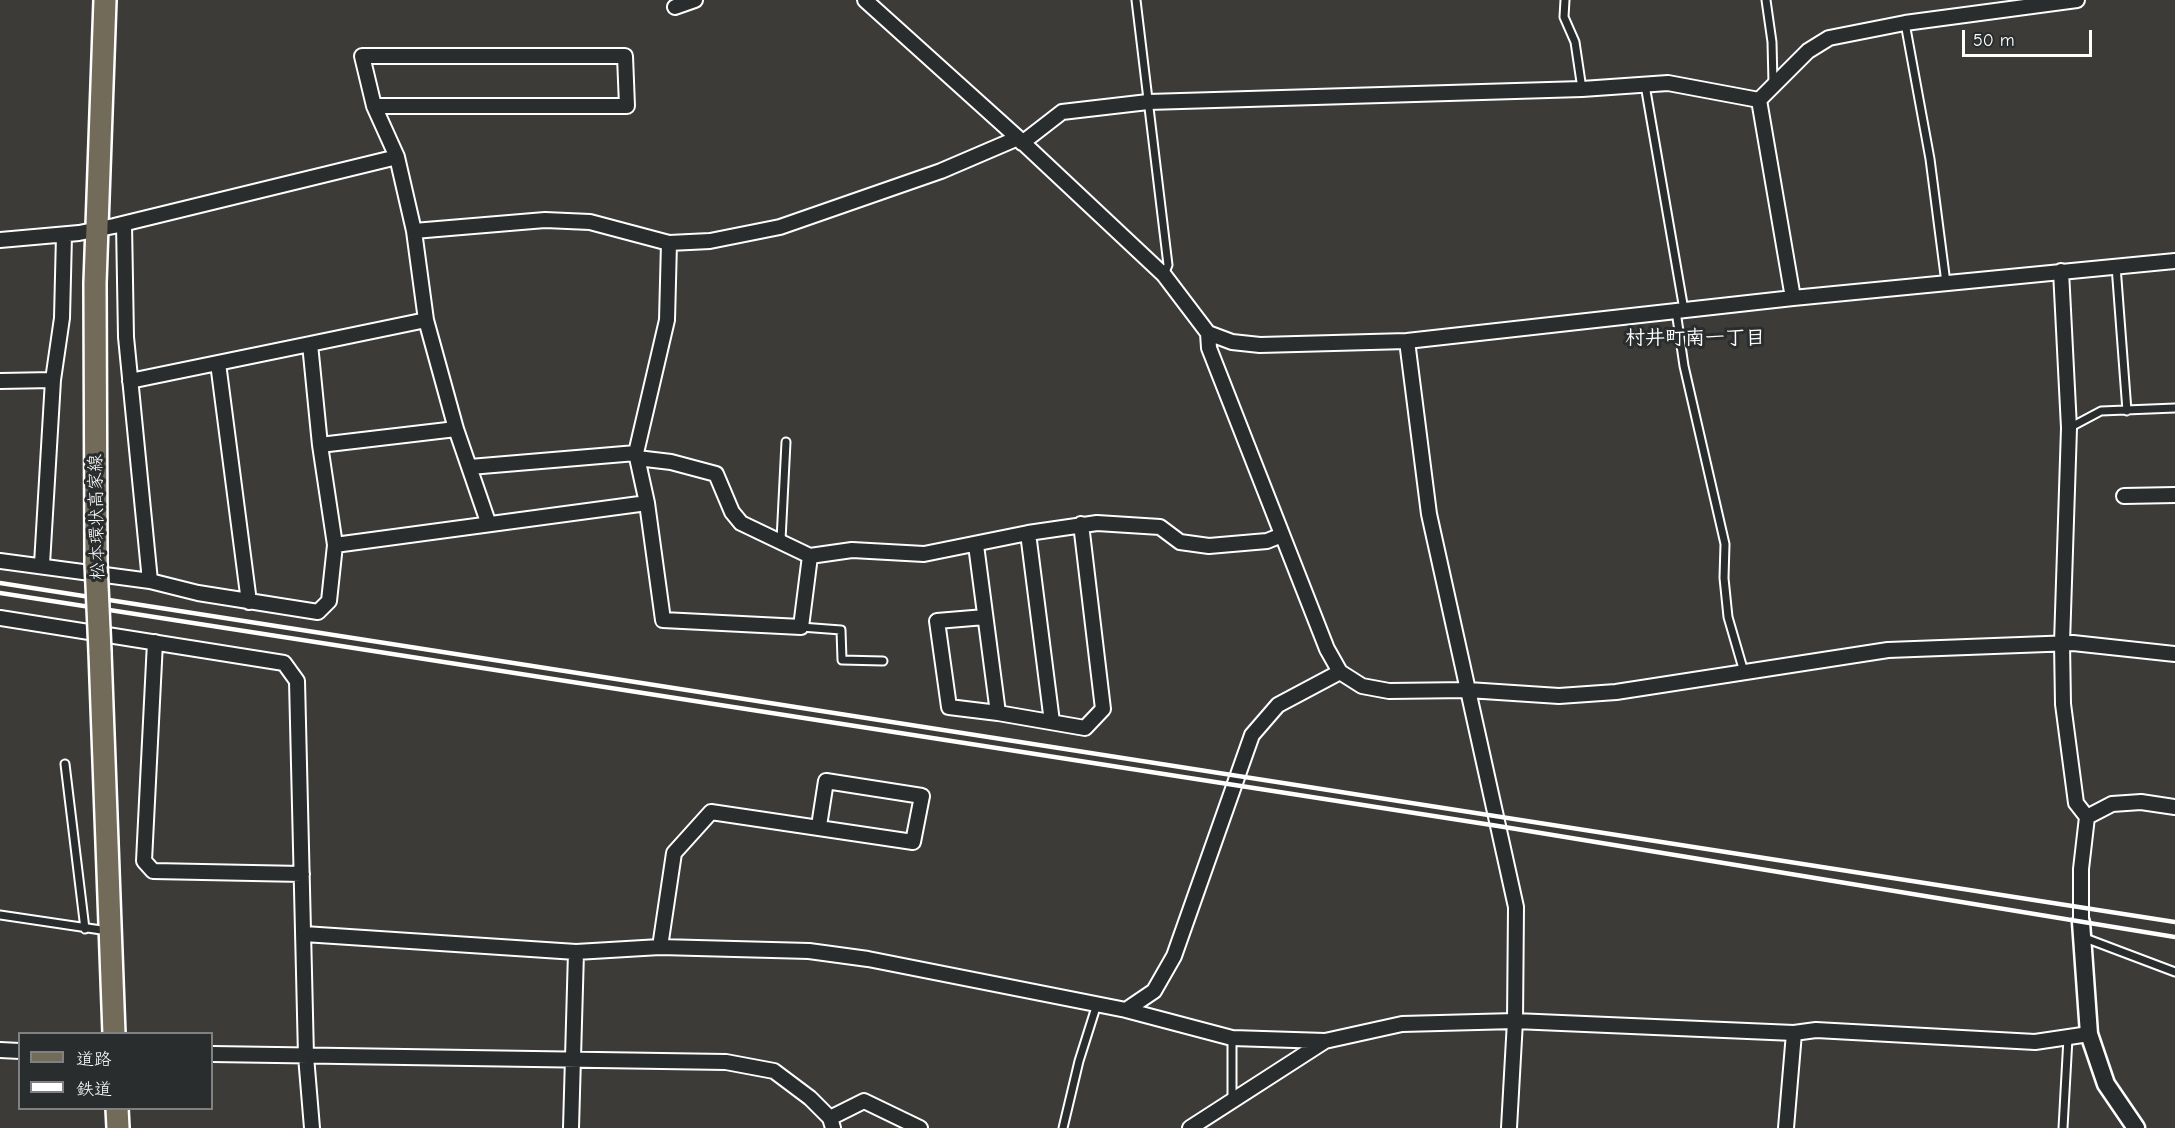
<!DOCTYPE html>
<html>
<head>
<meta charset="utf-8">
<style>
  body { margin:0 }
  #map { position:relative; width:2175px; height:1128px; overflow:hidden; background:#3c3b38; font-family:"Comic Neue","Klee One",sans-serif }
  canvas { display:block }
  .legend { position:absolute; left:18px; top:1032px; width:195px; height:78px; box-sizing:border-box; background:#2a2d2e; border:2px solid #7f8182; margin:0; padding:8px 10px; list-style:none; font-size:18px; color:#fff }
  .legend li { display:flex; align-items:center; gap:12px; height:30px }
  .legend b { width:30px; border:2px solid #7f8182 }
  .scale { position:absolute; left:1962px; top:30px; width:130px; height:27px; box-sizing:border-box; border:3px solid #fff; border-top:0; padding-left:8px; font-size:18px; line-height:21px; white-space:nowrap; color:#fff; -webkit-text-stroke:4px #2a2d2e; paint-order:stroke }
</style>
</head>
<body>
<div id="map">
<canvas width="2175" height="1128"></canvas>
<ul class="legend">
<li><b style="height:8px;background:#736b5a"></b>道路</li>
<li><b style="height:8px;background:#fff"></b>鉄道</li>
</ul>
<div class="scale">50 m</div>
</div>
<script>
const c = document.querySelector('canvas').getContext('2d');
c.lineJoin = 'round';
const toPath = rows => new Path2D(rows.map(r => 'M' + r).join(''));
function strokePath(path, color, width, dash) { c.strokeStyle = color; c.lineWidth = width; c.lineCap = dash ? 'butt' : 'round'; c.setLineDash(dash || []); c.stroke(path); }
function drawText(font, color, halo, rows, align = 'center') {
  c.font = font + ' "Comic Neue","Klee One",sans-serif'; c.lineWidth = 6; c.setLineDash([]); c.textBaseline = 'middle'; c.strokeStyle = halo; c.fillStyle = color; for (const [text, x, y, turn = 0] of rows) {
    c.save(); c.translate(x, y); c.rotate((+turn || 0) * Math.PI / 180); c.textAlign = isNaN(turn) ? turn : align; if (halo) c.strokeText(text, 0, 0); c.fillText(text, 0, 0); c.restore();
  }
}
const service = toPath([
  [1136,0,1168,265,1164,275],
  [1565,0,1564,17,1575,42,1582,89],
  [1766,0,1772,42,1773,83],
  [1905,23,1930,159,1946,283],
  [1645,85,1684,310],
  [2116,266,2127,411],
  [1676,311,1684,366,1725,544,1724,578,1728,617,1744,672],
  [2069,428,2101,411,2175,408],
  [781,540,786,442],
  [801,627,841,630,842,660,883,661],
  [65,764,85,929],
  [0,915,108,931],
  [2085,938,2175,972],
  [1232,1038,1232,1101],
  [1063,1128,1079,1061,1097,1004],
  [2063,1128,2068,1038]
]);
const minor = toPath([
  [865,0,1018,138,1164,275,1208,333,1232,342,1260,345,1407,341,1793,298,2175,261],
  [675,7,695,0],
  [1759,100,1808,51,1829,38,1905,23,2077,0],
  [1759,100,1793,298],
  [374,106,627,106,625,56,362,56,374,106,397,157],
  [1022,143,1062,112,1148,102,1582,89,1668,83,1759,100],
  [124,224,126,337,150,581],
  [414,231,545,220,590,222,669,243,710,241,780,227,941,171,1018,138],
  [0,240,79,233,114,226,397,157,414,231,426,320,456,429,488,522],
  [2061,271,2069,428,2062,643,2063,704,2076,803,2087,817],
  [426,320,310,344,320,445,456,429],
  [1208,333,1209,348,1327,649,1340,672,1362,686,1389,691,1468,690,1559,696,1616,692,1888,650,2073,643,2175,654],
  [1407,341,1429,514,1516,907,1515,1021,1509,1128],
  [218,363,249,602],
  [0,381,53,380],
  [130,381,310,344],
  [320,445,335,545],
  [637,458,671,462,716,474,732,512,741,523,810,556,852,550,924,554,1028,533,1097,523,1160,527,1180,542,1209,546,1267,541,1282,535],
  [470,467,636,453],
  [2124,496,2175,495],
  [647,503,663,620,801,627,810,556],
  [1028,533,1052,722],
  [976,545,998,713,1085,728,1103,709,1081,524],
  [0,561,150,581,198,593,318,612,329,601,335,545,647,503,636,453,667,320,669,243],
  [42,564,53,380,62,318,64,235],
  [985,617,937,621,949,707,998,713],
  [0,618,284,663,297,681,306,1056,312,1128],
  [155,642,144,861,153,871,302,874],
  [2081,922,2081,869,2087,817,2112,804,2141,802,2175,807],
  [304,934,576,952,660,947,809,951,868,959,1126,1010,1232,1038,1325,1041,1402,1024,1515,1021,1794,1033,1816,1030,2035,1042,2089,1034],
  [660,947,674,853,711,812,913,842,922,796,826,781,819,826],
  [1126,1010,1154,991,1174,956,1252,735,1278,705,1340,672],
  [0,1050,20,1051],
  [212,1054,726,1062,774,1071,810,1098,830,1118,833,1128],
  [830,1118,864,1101,920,1128],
  [571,1128,576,952],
  [1190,1128,1325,1041],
  [1786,1128,1794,1033]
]);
const tertiary = toPath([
  [2081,922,2089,1034,2106,1084,2136,1128]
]);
const primary = toPath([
  [96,563,95,283,105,0],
  [100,652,114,1034],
  [117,1108,118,1128]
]);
strokePath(service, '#fff', 11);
strokePath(minor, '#fff', 18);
strokePath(tertiary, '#fff', 21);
strokePath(primary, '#fff', 26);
strokePath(service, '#2a2d2e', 7);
strokePath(minor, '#2a2d2e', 14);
strokePath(tertiary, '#2a2d2e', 16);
strokePath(primary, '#736b5a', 21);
strokePath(toPath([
  [0,583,2175,922],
  [0,593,1498,826,2175,937]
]), '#fff', 4.5);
const primaryBridge = toPath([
  [96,563,100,652]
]);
strokePath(primaryBridge, '#fff', 26, []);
strokePath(primaryBridge, '#736b5a', 21);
drawText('18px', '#fff', '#2a2d2e', [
  ["松本環状高家線",97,517,-91]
]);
drawText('bold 20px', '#fff', '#2a2d2e', [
  ["村井町南一丁目",1695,338]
]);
</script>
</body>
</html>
